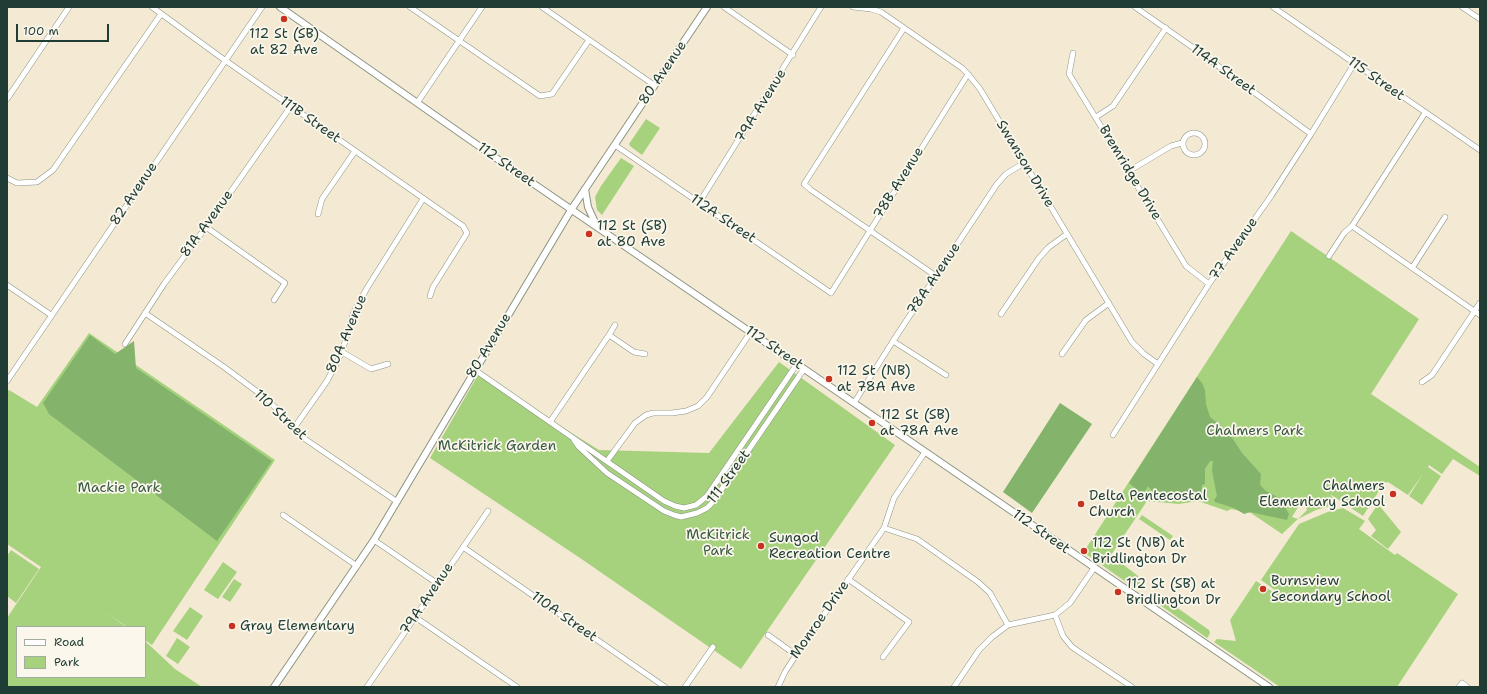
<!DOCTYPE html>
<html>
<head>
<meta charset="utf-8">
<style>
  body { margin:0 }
  #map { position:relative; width:1487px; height:694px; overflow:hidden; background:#f4ead4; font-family:"Shantell Sans",sans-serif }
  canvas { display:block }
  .frame { position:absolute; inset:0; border:8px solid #1f3d34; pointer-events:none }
  .legend { position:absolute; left:16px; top:626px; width:130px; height:52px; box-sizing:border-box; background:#fbf7ec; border:1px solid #a3ada2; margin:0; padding:5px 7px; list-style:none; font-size:12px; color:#1f3d34 }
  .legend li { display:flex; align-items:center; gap:8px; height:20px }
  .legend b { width:20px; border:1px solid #a3ada2 }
  .scale { position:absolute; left:16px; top:24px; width:93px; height:18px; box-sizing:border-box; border:2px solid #1f3d34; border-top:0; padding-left:5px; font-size:12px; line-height:14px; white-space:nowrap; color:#1f3d34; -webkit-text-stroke:3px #fbf7ec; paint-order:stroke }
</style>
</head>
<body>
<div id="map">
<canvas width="1487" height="694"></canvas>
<div class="frame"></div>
<ul class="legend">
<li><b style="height:5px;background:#fff"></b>Road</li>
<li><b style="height:11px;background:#a6d17d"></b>Park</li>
</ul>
<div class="scale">100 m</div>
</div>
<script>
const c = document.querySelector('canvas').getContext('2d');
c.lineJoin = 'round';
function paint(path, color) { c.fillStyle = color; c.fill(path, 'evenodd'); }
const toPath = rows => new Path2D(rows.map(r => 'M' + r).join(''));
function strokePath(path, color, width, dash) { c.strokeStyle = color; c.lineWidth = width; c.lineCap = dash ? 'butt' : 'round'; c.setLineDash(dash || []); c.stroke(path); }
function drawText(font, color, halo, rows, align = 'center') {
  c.font = font + ' "Shantell Sans",sans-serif'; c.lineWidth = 3.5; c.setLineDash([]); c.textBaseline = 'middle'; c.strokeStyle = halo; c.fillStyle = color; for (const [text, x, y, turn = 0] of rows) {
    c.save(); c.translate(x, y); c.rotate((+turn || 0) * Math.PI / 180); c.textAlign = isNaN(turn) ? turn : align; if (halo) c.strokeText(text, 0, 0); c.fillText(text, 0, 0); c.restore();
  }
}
paint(toPath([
  [646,119,660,128,642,155,630,146,629,144],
  [621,158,634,166,602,215,597,210,595,197,601,186],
  [1291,231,1419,319,1371,394,1480,467,1480,476,1453,459,1442,474,1429,465,1428,467,1441,476,1422,505,1409,496,1423,474,1408,495,1388,482,1384,483,1363,516,1330,494,1336,502,1330,506,1316,510,1298,519,1307,510,1306,507,1300,504,1292,517,1298,519,1282,534,1251,513,1231,509,1227,511,1198,501,1179,504,1147,501,1111,555,1138,576,1141,584,1136,589,1086,554,1085,550],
  [89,333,275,460,152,645,145,640,145,627,127,627,104,611,126,627,17,627,17,677,145,677,145,641,175,669,202,687,7,687,7,618,41,567,7,544,7,392,9,390,37,407],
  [779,362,895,445,741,669,580,558,430,458,478,375,599,450,709,453],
  [1378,504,1401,532,1388,549,1371,536,1376,530,1368,519],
  [1343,508,1365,521,1359,529,1395,555,1397,553,1458,594,1397,687,1280,687,1214,642,1217,639,1236,641,1230,620,1256,581,1273,592,1275,590,1261,580,1299,524,1330,511],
  [1142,515,1173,536,1170,540,1139,519],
  [11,550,39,569,16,603,7,596,7,556],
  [223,562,237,572,218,599,204,590],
  [234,579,242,584,230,602,222,597],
  [1156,593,1209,630,1210,633,1208,637,1207,638,1150,598,1152,594],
  [190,607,203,616,187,640,173,631],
  [177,638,190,647,178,664,166,656]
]), '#a6d17d');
paint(toPath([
  [90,335,115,354,134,341,136,368,272,461,217,541,49,414,43,403],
  [1197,377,1202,383,1205,390,1206,404,1210,417,1229,433,1242,453,1261,474,1260,485,1266,491,1285,501,1286,509,1289,514,1287,520,1250,512,1244,514,1234,508,1215,502,1214,500,1217,496,1212,471,1213,461,1210,461,1205,469,1205,484,1202,485,1201,494,1197,495,1192,494,1187,497,1160,496,1155,495,1148,486,1146,490,1141,493,1129,483],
  [1060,403,1092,424,1032,513,1003,492]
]), '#84b36c');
const minor = toPath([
  [152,7,219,56,463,226,467,233,433,287,430,296],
  [410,7,540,96,552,94,589,40],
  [542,7,654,85],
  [724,7,793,55],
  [853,7,871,9,881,12,962,68,968,74,980,89,1132,342,1144,354,1158,364],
  [1135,7,1195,49,1311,134],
  [1273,7,1480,150],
  [1462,7,1480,19],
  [904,28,804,184,811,190,936,276],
  [1073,53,1069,74,1186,266,1209,284],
  [7,99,69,7],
  [417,103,482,7],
  [1096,117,1113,106,1166,28],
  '1183 144a11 11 0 1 1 22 0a11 11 0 1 1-22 0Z',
  [615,145,831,293,968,74],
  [1129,171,1171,146,1182,143],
  [7,178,17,183,37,182,53,170,161,14],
  [699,203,821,7],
  [318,214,322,199,355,151],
  [1352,226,1480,315],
  [206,227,285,283,274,300],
  [1329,256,1344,233,1352,226,1425,113],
  [1412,268,1445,217],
  [7,285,51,315],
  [145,313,224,367,267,399,305,439,396,501],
  [1001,314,1039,258,1049,247,1067,234],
  [609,335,615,325],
  [893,341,946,375],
  [125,344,164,284,206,227,291,106],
  [342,352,371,369,388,364],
  [1062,354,1086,320,1109,303],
  [475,370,664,501,675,506,684,508,696,505,707,496,797,364],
  [7,381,262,7],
  [1422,382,1432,375,1480,303],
  [854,403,893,341,997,184,1006,174,1024,163],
  [550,422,609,335,634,352,645,354],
  [294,428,327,381,336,364,342,352,353,314,367,288,423,199],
  [1113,435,1209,284,1271,196,1311,134,1354,64],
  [574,440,579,447,607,473,664,511,674,515,681,517,697,513,707,508,713,502,804,369],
  [607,461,635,423,646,415,653,413,672,413,686,411,698,406,707,397,750,333],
  [283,515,357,566],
  [884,528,917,539,978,582,990,593,1008,625],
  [374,540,438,584],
  [463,547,665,687],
  [848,579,909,622,883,657],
  [1055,615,1063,636,1072,647,1132,687],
  [415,617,517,687],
  [768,635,796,655],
  [367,687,488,511],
  [685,687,713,647],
  [778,687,785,672,796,655,884,528,894,498,925,452],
  [954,687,979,650,992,637,1008,625,1055,615,1070,603,1094,568],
  [1459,687,1462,683,1467,687]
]);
const tertiary = toPath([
  [280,7,496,158,1269,687],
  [585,189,588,207,597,227],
  [274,687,374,540,571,210,707,7]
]);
strokePath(minor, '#8a9484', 6);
strokePath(tertiary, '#8a9484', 8);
strokePath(minor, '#fff', 5);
strokePath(tertiary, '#fff', 6);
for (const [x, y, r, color] of [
  [284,19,4,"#c8321e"],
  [589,234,4,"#c8321e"],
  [829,379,4,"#c8321e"],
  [872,423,4,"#c8321e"],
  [1393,494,4,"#c8321e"],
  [1081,504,4,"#c8321e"],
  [761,546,4,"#c8321e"],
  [1084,551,4,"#c8321e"],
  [1263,589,4,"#c8321e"],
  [1118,592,4,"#c8321e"],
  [232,626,4,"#c8321e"]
]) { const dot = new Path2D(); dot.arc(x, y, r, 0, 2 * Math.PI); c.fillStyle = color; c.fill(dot); strokePath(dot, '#fbf7ec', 1.5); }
drawText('14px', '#1f3d34', '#fbf7ec', [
  ["112 St (SB)",284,34,"center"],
  ["at 82 Ave",284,50,"center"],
  ["112 St (SB)",597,226],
  ["at 80 Ave",597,242],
  ["112 St (NB)",837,371],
  ["at 78A Ave",837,387],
  ["112 St (SB)",880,415],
  ["at 78A Ave",880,431],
  ["Chalmers",1385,486,"right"],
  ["Elementary School",1385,502,"right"],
  ["Delta Pentecostal",1089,496],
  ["Church",1089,512],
  ["Sungod",769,538],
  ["Recreation Centre",769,554],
  ["112 St (NB) at",1092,543],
  ["Bridlington Dr",1092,559],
  ["Burnsview",1271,581],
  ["Secondary School",1271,597],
  ["112 St (SB) at",1126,584],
  ["Bridlington Dr",1126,600],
  ["Gray Elementary",240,626]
], 'left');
drawText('14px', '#1f3d34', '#fbf7ec', [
  ["114A Street",1223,70,36],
  ["80 Avenue",663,73,-56],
  ["115 Street",1376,79,35],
  ["79A Avenue",761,106,-58],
  ["111B Street",310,120,35],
  ["Swanson Drive",1025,164,59],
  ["112 Street",506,165,35],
  ["Bremridge Drive",1130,173,59],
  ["78B Avenue",899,183,-58],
  ["82 Avenue",134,194,-56],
  ["112A Street",723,219,34],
  ["81A Avenue",207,224,-54],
  ["77 Avenue",1234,249,-55],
  ["78A Avenue",934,279,-56],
  ["80A Avenue",347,334,-67],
  ["80 Avenue",489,346,-59],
  ["112 Street",774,348,34],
  ["110 Street",280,415,43],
  ["111 Street",729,477,-54],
  ["112 Street",1041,532,35],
  ["79A Avenue",427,599,-56],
  ["110A Street",564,617,35],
  ["Monroe Drive",820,620,-55]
]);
drawText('14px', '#3a5b43', '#fbf7ec', [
  ["Chalmers Park",1255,431],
  ["McKitrick Garden",497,446],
  ["Mackie Park",119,488],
  ["McKitrick",718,535],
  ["Park",718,551]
]);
</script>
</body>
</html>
